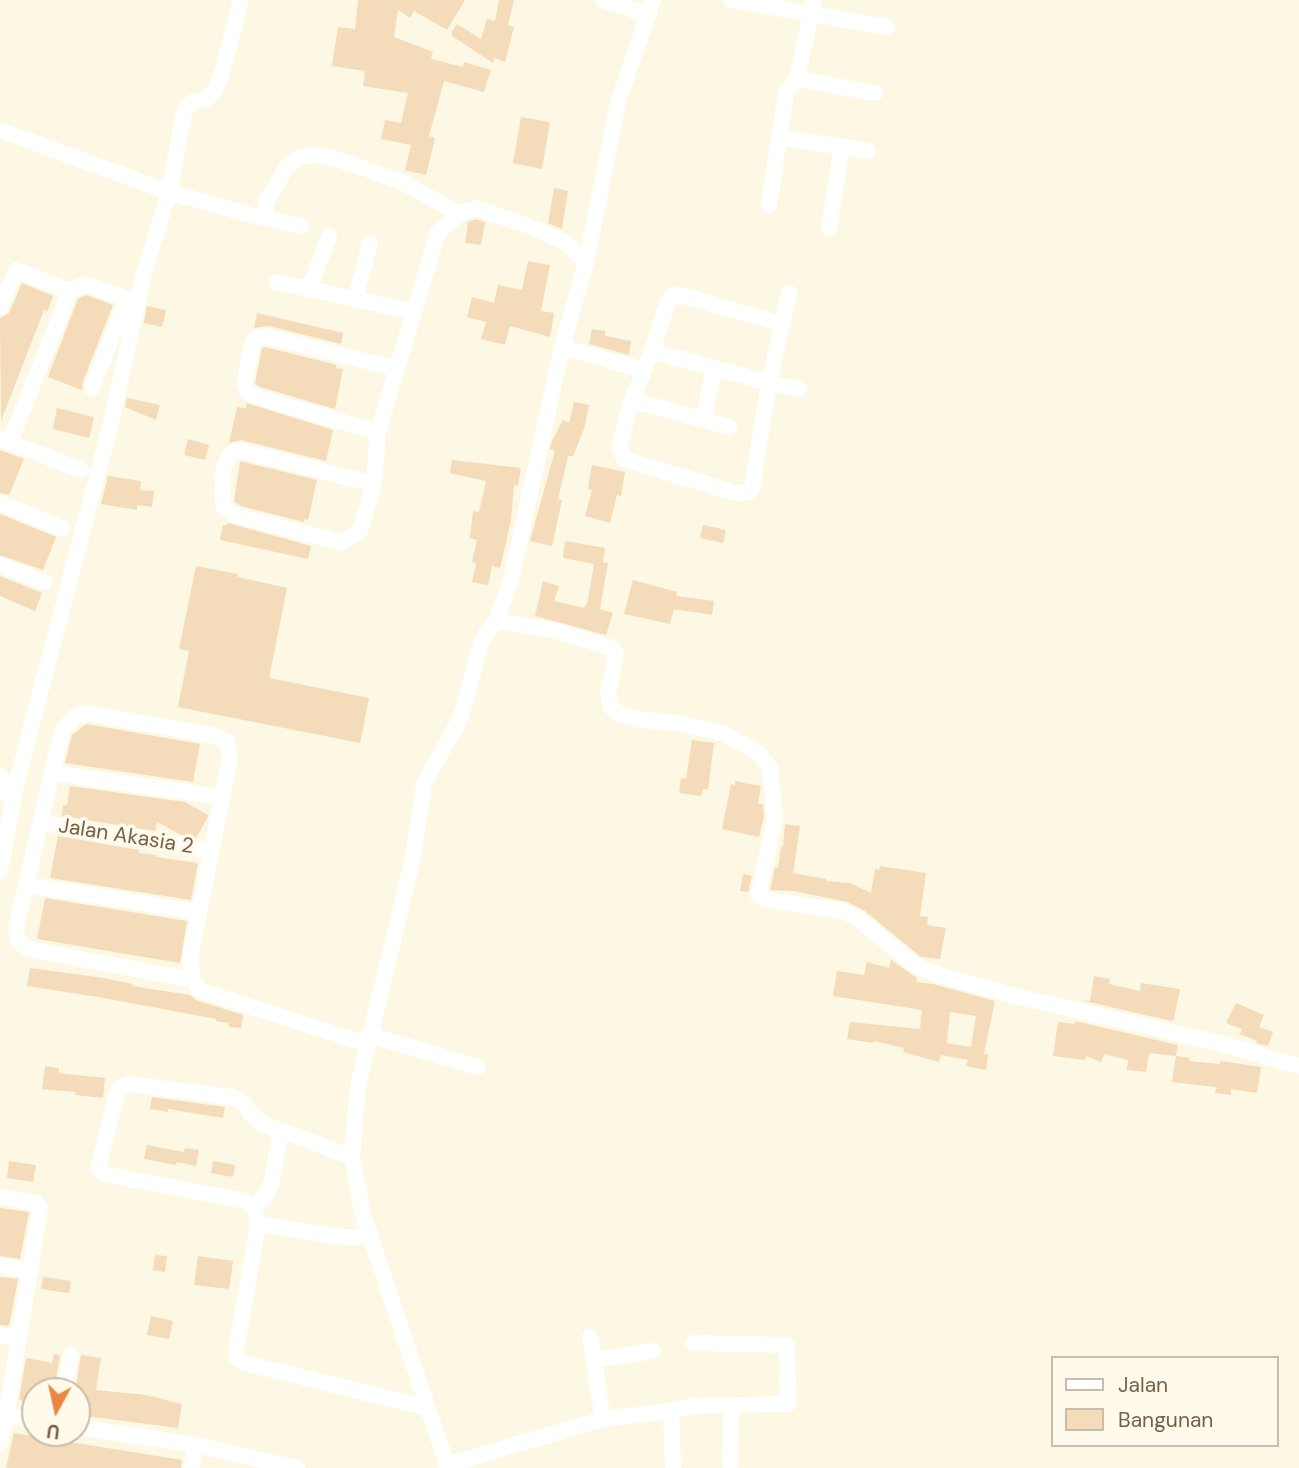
<!DOCTYPE html>
<html>
<head>
<meta charset="utf-8">
<style>
  body { margin:0 }
  #map { position:relative; width:1299px; height:1468px; overflow:hidden; background:#fdf8e3; font-family:"DM Sans",sans-serif }
  canvas { display:block }
  .legend { position:absolute; left:1051px; top:1356px; width:228px; height:91px; box-sizing:border-box; background:#fffaeb; border:2px solid #c9bcaa; margin:0; padding:9px 12px; list-style:none; font-size:21px; color:#776048 }
  .legend li { display:flex; align-items:center; gap:14px; height:35px }
  .legend b { width:35px; border:2px solid #c9bcaa }
  .north { position:absolute; left:21px; top:1377px; width:70px; height:70px; box-sizing:border-box; background:#fffaeb; border:2px solid #c9bcaa; border-radius:50%; rotate:188deg; font-size:19px; font-weight:700; line-height:28px; text-align:center; color:#776048 }
  .north::after { content:''; display:block; margin:auto; width:24px; height:32px; background:#ed8542; clip-path:polygon(50% 0,100% 100%,50% 72%,0 100%) }
</style>
</head>
<body>
<div id="map">
<canvas width="1299" height="1468"></canvas>
<ul class="legend">
<li><b style="height:9px;background:#fff"></b>Jalan</li>
<li><b style="height:19px;background:#f4dbb9"></b>Bangunan</li>
</ul>
<div class="north">U</div>
</div>
<script>
const c = document.querySelector('canvas').getContext('2d');
c.lineJoin = 'round';
function paint(path, color) { c.fillStyle = color; c.fill(path, 'evenodd'); }
const toPath = rows => new Path2D(rows.map(r => 'M' + r).join(''));
function strokePath(path, color, width, dash) { c.strokeStyle = color; c.lineWidth = width; c.lineCap = dash ? 'butt' : 'round'; c.setLineDash(dash || []); c.stroke(path); }
function drawText(font, color, halo, rows, align = 'center') {
  c.font = font + ' "DM Sans",sans-serif'; c.lineWidth = 7; c.setLineDash([]); c.textBaseline = 'middle'; c.strokeStyle = halo; c.fillStyle = color; for (const [text, x, y, turn = 0] of rows) {
    c.save(); c.translate(x, y); c.rotate((+turn || 0) * Math.PI / 180); c.textAlign = isNaN(turn) ? turn : align; if (halo) c.strokeText(text, 0, 0); c.fillText(text, 0, 0); c.restore();
  }
}
paint(toPath([
  [358,0,465,0,447,30,414,11,410,18,398,10,394,37,433,52,431,59,463,67,464,62,491,70,484,92,444,81,429,136,435,138,426,175,405,170,411,145,381,139,385,120,401,123,408,93,363,86,365,71,332,66,338,27,355,29],
  [499,0,514,0,508,25,514,27,505,62,494,58,493,63,452,36,452,32,457,24,481,39,487,19,495,21],
  [521,117,550,122,542,169,513,163],
  [554,188,568,191,562,229,548,223],
  [476,219,485,222,481,245,465,243,468,222],
  [528,261,550,265,541,311,554,313,550,337,510,326,505,345,481,339,486,322,467,317,472,297,494,303,498,285,522,290],
  [22,283,53,296,47,312,44,310,1,421,0,318,9,313],
  [86,295,113,305,82,384,82,390,48,377,78,299],
  [147,306,166,310,162,327,144,323],
  [257,313,343,333,341,344,268,326,254,328],
  [592,329,605,331,605,336,631,341,629,355,589,344],
  [265,347,337,365,336,368,343,369,335,409,260,387,255,384,262,348],
  [127,398,160,405,156,420,125,407],
  [574,402,589,405,584,429,573,456,568,456,558,499,562,500,552,546,530,541,555,451,550,449,552,441,563,420,569,423],
  [247,403,333,430,326,461,241,440,229,443,237,407,246,408],
  [57,408,94,417,89,438,53,429],
  [188,439,209,445,205,460,184,455],
  [0,450,24,459,9,495,0,493],
  [452,460,521,468,518,486,514,485,511,520,500,568,492,566,488,585,472,582,476,563,472,562,477,540,470,538,473,511,479,512,486,481,450,473],
  [240,461,317,480,308,520,304,519,304,522,241,506,234,502],
  [592,465,625,472,621,496,617,495,610,523,585,516,592,490,588,489],
  [108,476,141,481,140,490,154,491,152,507,137,505,137,510,101,504],
  [0,514,56,537,43,570,0,555],
  [228,523,311,546,308,559,220,540,223,525,227,525],
  [703,525,726,530,723,543,700,538],
  [565,541,605,548,603,562,608,563,600,609,613,613,606,635,535,616,543,581,559,586,554,601,584,608,585,605,587,605,594,564,563,558],
  [196,566,238,574,237,577,287,588,269,678,369,698,360,743,178,707,189,651,179,649],
  [0,576,42,593,35,611,0,596],
  [633,580,677,592,676,596,714,601,712,615,674,609,670,624,624,614],
  [86,724,200,744,193,782,65,763,72,735],
  [692,740,714,743,708,789,703,789,701,796,679,793,681,778,686,779],
  [735,781,761,786,758,804,763,804,764,816,759,837,722,829,731,784,735,785],
  [70,786,185,802,208,815,208,817,196,838,181,835,157,822,155,831,62,816,63,805,67,805],
  [785,824,800,826,793,873,826,879,826,881,850,883,871,893,875,869,879,870,880,866,926,873,920,916,928,917,927,925,946,928,940,959,921,957,865,911,848,902,793,891,770,890,775,867,778,868,781,846,783,847],
  [58,836,139,850,139,853,156,855,156,857,198,863,191,900,50,878],
  [743,874,752,876,748,892,740,891],
  [45,898,187,921,180,963,37,939],
  [891,960,917,978,916,982,933,984,995,1001,984,1054,988,1054,986,1070,966,1066,968,1060,941,1055,939,1062,903,1052,904,1048,874,1041,873,1043,847,1039,850,1022,920,1029,922,1010,833,996,837,971,864,975,867,962,889,968],
  [950,1012,976,1016,971,1047,947,1043],
  [30,968,104,978,133,984,132,986,190,995,196,1000,243,1015,241,1028,229,1027,229,1023,216,1021,216,1019,104,998,27,986],
  [1094,976,1110,979,1109,984,1140,991,1141,983,1180,989,1174,1019,1172,1021,1080,1000,1090,1001],
  [1236,1003,1264,1015,1259,1027,1273,1032,1268,1046,1256,1043,1257,1041,1240,1034,1242,1029,1226,1023],
  [1075,1021,1178,1045,1176,1056,1190,1058,1189,1061,1220,1064,1221,1061,1261,1067,1257,1093,1231,1089,1231,1095,1215,1093,1216,1087,1172,1082,1176,1056,1149,1053,1146,1072,1127,1070,1128,1060,1104,1054,1101,1062,1086,1056,1085,1060,1053,1056,1058,1022,1074,1024],
  [45,1066,59,1068,59,1073,105,1078,103,1098,75,1095,76,1092,42,1089],
  [152,1097,225,1107,223,1118,168,1109,168,1112,150,1109],
  [147,1145,184,1152,185,1148,199,1150,196,1166,177,1162,176,1165,144,1159],
  [9,1161,36,1165,33,1182,7,1178],
  [213,1161,235,1165,233,1177,211,1173],
  [0,1208,29,1212,20,1259,0,1256],
  [155,1255,167,1256,165,1272,153,1270],
  [198,1256,233,1261,229,1289,194,1285],
  [0,1277,18,1279,9,1326,0,1325],
  [43,1277,71,1281,69,1293,41,1289],
  [151,1316,173,1321,169,1339,147,1335],
  [54,1354,60,1355,54,1391,35,1391,35,1403,19,1400,26,1358,52,1363],
  [81,1355,101,1358,96,1390,146,1395,182,1404,178,1428,77,1415,77,1391,75,1391],
  [14,1433,182,1460,181,1468,6,1468]
]), '#f4dbb9');
strokePath(toPath([
  [603,0,649,15],
  [731,0,887,27],
  [797,79,875,93],
  [0,130,169,192,251,215,301,226],
  [779,137,868,151],
  [769,205,786,92,797,79,814,0],
  [264,217,267,201,287,166,298,158,310,155,328,156,400,181,460,214],
  [829,228,842,146],
  [277,282,414,312],
  [309,290,329,236],
  [70,291,85,284,127,299,92,388],
  [355,299,370,244],
  [0,308,16,270,70,291],
  [782,324,680,295,673,295,668,302,652,351,632,400,619,447,624,459,735,493,749,492,752,488,769,383,789,293],
  [562,347,644,370],
  [652,351,769,383,799,389],
  [632,400,729,427],
  [704,418,714,368],
  [378,432,256,397,247,391,244,385,252,344,256,338,265,336,397,369],
  [1,439,81,470],
  [10,442,70,291],
  [374,484,238,450,229,456,224,467,222,493,224,508,237,516,335,541,342,542,360,531,374,484,378,432,438,232,460,214,476,208,526,225,566,242,586,263],
  [0,503,62,528],
  [0,565,44,582],
  [496,621,553,630,612,648,616,654,608,693,611,707,620,714,636,719,677,723,722,733,756,751,770,767,775,819,758,896,767,900,843,911,858,919,916,966,939,975,1015,996,1223,1044,1299,1066],
  [53,773,222,797],
  [0,776,4,781,0,793],
  [41,823,211,851],
  [0,871,17,781,110,427,144,273,169,192,183,117,187,107,193,102,207,99,215,90,221,77,241,0],
  [27,885,199,912],
  [193,980,28,949,19,942,17,936,16,928,57,751,63,730,75,717,85,713,97,715,210,735,227,741,230,758,190,959,193,980,199,990,367,1044],
  [369,1035,478,1067],
  [352,1157,263,1124,251,1114,243,1102,231,1097,129,1084,120,1088,116,1096,99,1165,100,1170,104,1174,245,1201,254,1208,258,1224,236,1351,237,1358,244,1363,428,1408],
  [0,1197,36,1203,40,1208,6,1416,35,1420],
  [254,1208,266,1195,272,1181,281,1131],
  [258,1224,342,1237,360,1237,370,1233],
  [0,1266,31,1271],
  [0,1335,19,1338],
  [590,1337,603,1419],
  [594,1360,653,1351],
  [64,1391,71,1354],
  [671,1411,673,1468],
  [0,1415,6,1416,0,1443],
  [77,1427,196,1445,297,1468],
  [730,1464,731,1405],
  [447,1465,603,1419,671,1411,691,1406,788,1404,787,1345,693,1343],
  [191,1468,196,1445],
  [448,1468,362,1211,352,1157,358,1086,413,858,424,784,461,717,480,647,485,635,496,621,511,580,562,347,586,263,618,102,653,0]
]), '#fff', 16);
drawText('21px', '#776048', '#fffaeb', [
  ["Jalan Akasia 2",126,837,9]
]);
</script>
</body>
</html>
